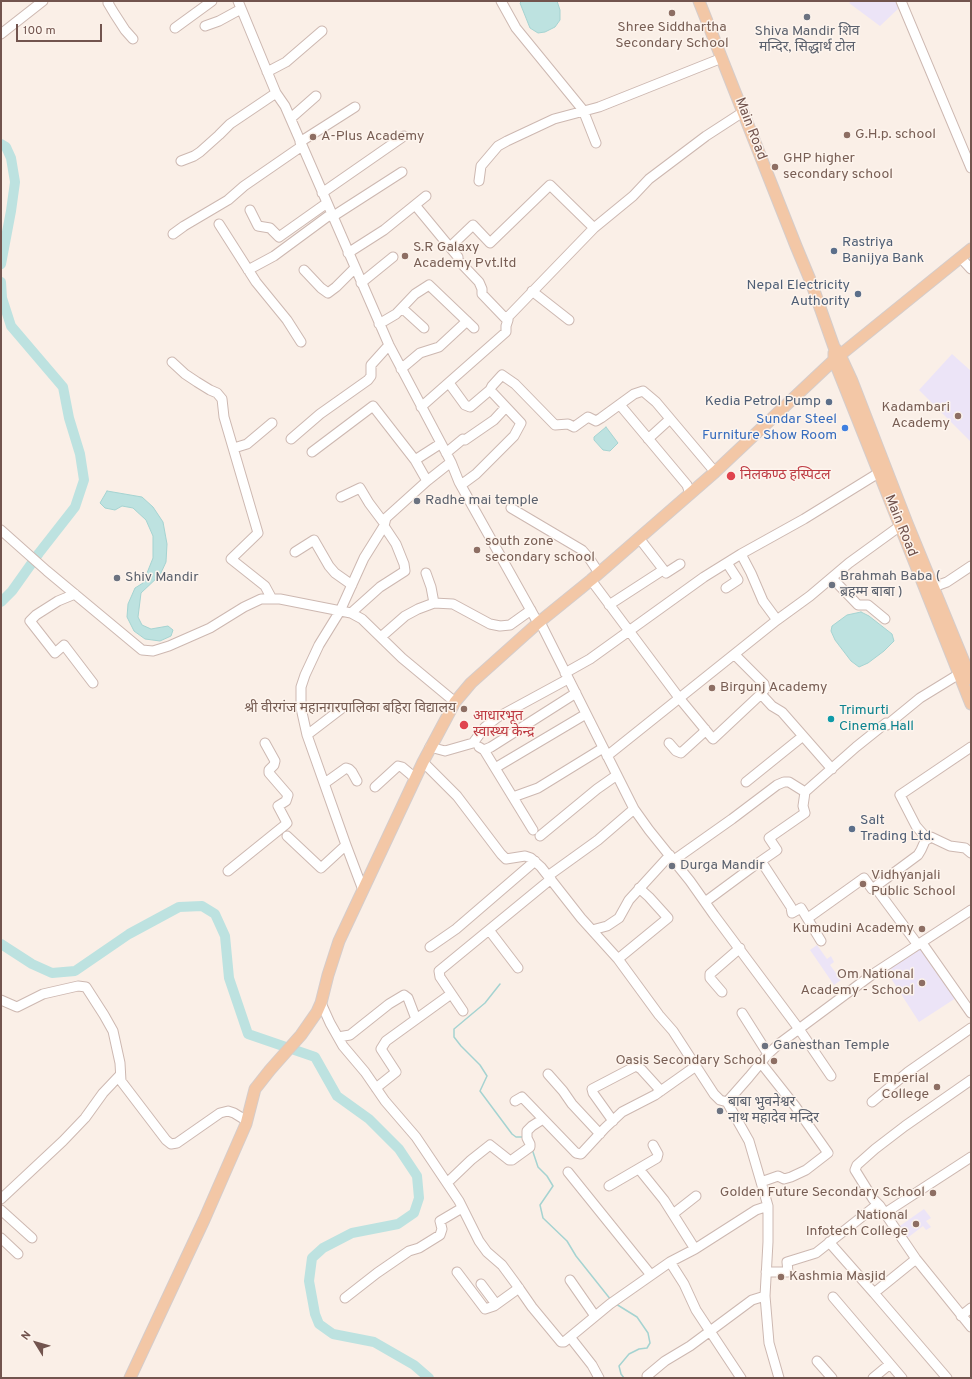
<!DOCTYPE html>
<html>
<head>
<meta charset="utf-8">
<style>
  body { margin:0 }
  #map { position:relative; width:972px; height:1379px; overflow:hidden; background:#faefe7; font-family:Overpass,sans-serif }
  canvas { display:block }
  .frame { position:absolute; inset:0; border:2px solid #72544e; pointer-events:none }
  .north { position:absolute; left:16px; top:1323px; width:40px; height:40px; -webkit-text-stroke:3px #fdf4ed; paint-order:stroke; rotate:307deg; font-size:11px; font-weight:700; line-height:16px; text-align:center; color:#72544e }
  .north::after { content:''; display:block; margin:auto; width:14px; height:18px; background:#72544e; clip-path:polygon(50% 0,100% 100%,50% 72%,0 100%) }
  .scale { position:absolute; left:16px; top:24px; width:86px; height:18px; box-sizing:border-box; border:2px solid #72544e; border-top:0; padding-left:5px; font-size:12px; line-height:14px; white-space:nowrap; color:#72544e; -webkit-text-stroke:3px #fdf4ed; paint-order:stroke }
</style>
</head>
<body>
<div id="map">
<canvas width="972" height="1379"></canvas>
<div class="frame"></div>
<div class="north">N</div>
<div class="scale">100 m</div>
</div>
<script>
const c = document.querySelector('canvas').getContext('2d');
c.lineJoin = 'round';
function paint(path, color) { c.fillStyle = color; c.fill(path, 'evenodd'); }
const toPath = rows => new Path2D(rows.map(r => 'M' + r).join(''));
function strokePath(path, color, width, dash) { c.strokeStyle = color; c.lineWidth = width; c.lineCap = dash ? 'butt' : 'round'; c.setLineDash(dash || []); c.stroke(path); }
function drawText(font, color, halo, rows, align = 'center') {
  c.font = font + ' Overpass,"Noto Sans Devanagari",sans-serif'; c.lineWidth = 3; c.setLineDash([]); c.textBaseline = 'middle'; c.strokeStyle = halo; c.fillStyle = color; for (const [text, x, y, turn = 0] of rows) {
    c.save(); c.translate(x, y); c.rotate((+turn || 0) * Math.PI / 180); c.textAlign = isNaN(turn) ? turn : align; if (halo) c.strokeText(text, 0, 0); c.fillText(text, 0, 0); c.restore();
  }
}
paint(toPath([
  [852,1,897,1,900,7,880,26,849,3],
  [952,354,971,371,971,442,919,390],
  [817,945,827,959,831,956,834,962,830,965,841,980,834,985,810,950],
  [924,945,959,996,919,1022,885,969],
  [924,1209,931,1218,926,1221,931,1227,926,1230,923,1226,906,1239,897,1228]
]), '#ece4f7');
const water = toPath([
  [522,1,557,1,560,10,560,20,555,27,545,32,538,33,530,28,520,3,522,1],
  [606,427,618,443,610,451,603,450,594,440,594,437,606,427],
  [107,491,142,497,153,507,163,522,167,544,166,562,160,575,141,593,138,617,142,625,151,629,168,626,173,630,171,636,160,641,145,639,134,631,127,617,128,604,135,588,143,583,153,558,153,536,146,520,133,508,122,506,115,510,105,508,100,503,107,491],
  [861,612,869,616,892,634,894,641,884,651,868,663,859,667,851,661,835,640,831,631,832,626,847,615,861,612]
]);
paint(water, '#bde2e0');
strokePath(water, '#a5d3d1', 1);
strokePath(toPath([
  [500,984,485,1003,454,1029,454,1037,461,1046,480,1065,487,1076,480,1091,512,1134,516,1137,524,1137],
  [532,1149,538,1167,547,1176,553,1186,540,1205,543,1218,567,1241,576,1256,611,1300],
  [616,1304,637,1317,648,1333,650,1343,647,1348,639,1349,629,1354,619,1366,621,1374,624,1378]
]), '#a5d3d1', 1.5);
strokePath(toPath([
  [1,144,6,147,11,158,15,182,11,211,1,264],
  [1,282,2,298,11,326,63,387,69,418,80,454,84,480,75,507,39,553,12,591,1,602],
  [1,944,32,964,52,973,75,971,129,934,179,907,202,906,215,914,225,936,229,978,248,1034,315,1057,337,1096,369,1119,399,1149,417,1176,419,1198,414,1213,398,1224,352,1233,323,1248,312,1258,309,1281,315,1314,319,1324,333,1334,374,1342,414,1365,429,1378]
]), '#bde2e0', 10);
const minor = toPath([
  [109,1,108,3,114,13,125,30,133,39],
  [238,1,276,93,285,106,389,345,451,462,459,482,538,623],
  [501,1,516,28,583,110,596,143],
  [901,1,971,168],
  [205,26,219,21,241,9],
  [175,28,212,1],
  [1,34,43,1],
  [267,72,286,62,322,31],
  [291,118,316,96],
  [300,142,355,107],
  [181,161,194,156,200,152,219,135,230,124,276,93],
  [479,181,481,166,498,146,507,141,554,119,599,107,722,58],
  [322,193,404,136],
  [415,205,458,257,458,260,479,282,482,289,482,294,506,319],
  [250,210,258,226,270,228,279,237,327,203],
  [332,217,402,172],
  [219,224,256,282,287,320,301,342],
  [173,234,184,226,228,200,244,186,302,146],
  [450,247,473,225,490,243,550,185,594,228],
  [348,253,384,230,426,196],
  [961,258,971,269],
  [248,270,274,256,331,214],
  [304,270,321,288,328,293,336,287,355,268],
  [361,283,393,257],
  [532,291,569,320],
  [402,308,424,328],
  [379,324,396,314,415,294,429,285,474,328],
  [172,362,185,374,197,382,210,390,217,393,222,399,224,417,258,533,231,559,265,586,272,599],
  [401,369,420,353,439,347,467,321],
  [449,383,465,405,470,407,490,390,521,423,514,436,476,474,461,485],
  [490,390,492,386,502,375,515,384,555,425,568,424,574,427,588,417,596,421,601,418,634,394,643,391,656,402,715,472],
  [620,405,687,485,690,494],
  [421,407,506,332,506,326,508,320,506,319,594,228,633,196,649,179,706,136,743,112],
  [291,439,320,414,368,380,371,376,371,365,389,345],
  [648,439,670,419],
  [234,448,247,444,272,423],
  [312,452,373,406,415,460,427,481],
  [446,453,463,439,465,440,494,420,506,407],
  [415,460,440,444],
  [341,497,360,488,369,503,384,523],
  [511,508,582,550,589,558,599,573],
  [1,530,47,571,142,650,153,651,169,646,210,628,244,607,261,599,280,599,351,613,362,619,402,658,455,702],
  [639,538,666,573,680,564],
  [295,552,314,540,329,566,335,573,352,585],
  [741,554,751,573,763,601,777,620],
  [426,573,431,587,434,603],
  [832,578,858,605,868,605,885,619],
  [591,580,680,699,713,739,761,694,765,689,764,684,735,655],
  [726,588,738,580,727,563],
  [928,589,947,582,971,566],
  [75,594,58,601,36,615,30,621,55,653,64,645,93,683],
  [609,605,663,570],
  [351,613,380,587,405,571,404,564,396,544,384,526],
  [540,622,634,809,649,830,690,881,714,915,799,1029,831,1076],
  [381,637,405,616,418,609,434,603,453,604,490,624,500,626,510,625,531,610],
  [565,673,590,659,704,577,741,554,804,519,885,469],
  [761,694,772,706,782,712,832,769],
  [307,735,341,709],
  [669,743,676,751,681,753,703,733,705,729],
  [430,747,445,751,473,743,485,727,498,717,568,679],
  [479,747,484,750,533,830],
  [484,750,491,747,576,693],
  [607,756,777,620,810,596,849,563,900,526],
  [423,762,457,796,501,854,506,859,525,856,531,858,541,867,581,918,618,959,659,1015,673,1031,714,1094,720,1100,727,1102,749,1141,768,1206,768,1242,765,1296,769,1343,779,1378],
  [495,768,586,714],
  [746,782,803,736],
  [325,783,346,768,349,769,352,772,357,781],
  [375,787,398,766,402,767,415,778],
  [513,797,538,788,603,748],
  [287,836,321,868,346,845],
  [540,836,597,789,617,775],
  [925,841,931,837,950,846,965,848,971,853],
  [674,860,732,819,777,785,784,782,789,782,805,792],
  [761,861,791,907,792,913,801,908,821,941],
  [228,871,285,825,287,823,278,806,286,801,288,795,269,773,269,770,274,765,275,761,265,743],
  [548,876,598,840,634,809],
  [875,887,918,945],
  [363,890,346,845,307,735,301,708,301,687,305,675,319,645,340,611,364,558,384,526,386,518,427,481,451,462],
  [705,902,751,868,777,850,769,838,805,813,803,806,805,792,856,747,886,723,887,725,920,698,964,671],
  [808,918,864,878,872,889,918,855,921,850,925,841,923,834,916,826,900,795,971,747],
  [489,930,518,968],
  [592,930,607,926,619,918,629,900,670,855],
  [922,943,971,1013],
  [430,947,456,929,535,861],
  [618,959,668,918,649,897,639,888],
  [722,992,710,978,710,974,740,948],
  [1,1000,17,1007,43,994,78,986,86,987,104,1015,113,1031,120,1063,121,1081,166,1140,171,1144,177,1143,220,1113,228,1111,234,1113,247,1121],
  [321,1003,330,1023,343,1046,365,1072,385,1101,416,1137,459,1201,479,1241,487,1252,502,1265,516,1284,532,1307,561,1342,564,1342,610,1304,670,1262,695,1249,756,1210,768,1206],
  [463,1011,440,977,439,971,551,879],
  [742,1013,768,1054],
  [338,1037,350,1035,389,1004,404,995,408,998,416,1019],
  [761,1063,795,1106,828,1153,806,1170,791,1177,784,1179,778,1176,761,1182],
  [548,1074,563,1091,572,1104,600,1134],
  [971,1080,905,1126,875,1149,857,1165,855,1170,873,1199,880,1206,916,1259,971,1327],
  [376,1088,396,1072,381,1049,386,1041,451,994],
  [515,1101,522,1097,576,1153,581,1154,605,1128,622,1112,655,1095,696,1066],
  [727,1102,749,1077,768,1054,780,1043,873,974,971,910],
  [872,1102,908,1072,971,1028],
  [613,1121,593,1093,592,1089,636,1066,641,1069,661,1091],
  [639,1169,664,1200,695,1249],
  [568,1172,651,1275],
  [447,1183,471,1160,490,1145,509,1160,512,1160,530,1147,530,1144,527,1138,527,1131,532,1126,543,1119],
  [609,1186,657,1158,658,1154,653,1145],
  [1,1199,63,1141,85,1118,103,1093,120,1075],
  [1,1210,32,1238],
  [885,1213,971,1157],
  [673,1214,696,1196],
  [1,1238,18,1254],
  [829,1242,874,1293],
  [916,1259,874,1293,947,1378],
  [670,1262,684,1284,696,1310,741,1378],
  [457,1272,485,1309,494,1306,519,1288],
  [766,1272,788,1272,787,1262,816,1253,878,1204],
  [570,1280,595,1316],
  [481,1284,496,1304],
  [833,1297,902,1378],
  [345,1298,377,1273,409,1251,419,1248,440,1235,442,1229,440,1221,462,1208],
  [961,1316,971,1308],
  [570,1337,592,1365,599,1378],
  [817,1361,832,1378],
  [647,1376,665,1361,690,1346,752,1300,765,1296],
  [873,1378,890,1364]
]);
const major = toPath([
  [699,1,796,246,811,282,834,347,840,355,852,381,907,523,971,679],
  [834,353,834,360,844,385,971,704],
  [130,1378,204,1220,246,1124,255,1089,270,1070,301,1035,317,1012,321,1003,328,975,339,941,423,762,455,702,471,683,538,623,591,580,715,472,834,360,971,249]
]);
strokePath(minor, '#cdb8b1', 11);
strokePath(major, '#d5ccca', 13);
strokePath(minor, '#fff', 9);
strokePath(major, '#f3c7a6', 11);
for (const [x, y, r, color] of [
  [672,13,4,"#8d6e63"],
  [807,17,4,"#6b7280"],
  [847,135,4,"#8d6e63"],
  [313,137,4,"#8d6e63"],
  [775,167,4,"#8d6e63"],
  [834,251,4,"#5c6f8a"],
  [405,256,4,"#8d6e63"],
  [858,294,4,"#5c6f8a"],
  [829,402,4,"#5c6f8a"],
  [958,416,4,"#8d6e63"],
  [845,428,4,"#3f7fe0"],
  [731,476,5,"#e0444e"],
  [417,501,4,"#6b7280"],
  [477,550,4,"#8d6e63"],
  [117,578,4,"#6b7280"],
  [832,585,4,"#6b7280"],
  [712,688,4,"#8d6e63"],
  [464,709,4,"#8d6e63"],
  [831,719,4,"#0f9aa8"],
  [464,725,5,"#e0444e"],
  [852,829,4,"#5c6f8a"],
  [672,866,4,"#6b7280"],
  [863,884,4,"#8d6e63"],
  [922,929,4,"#8d6e63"],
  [922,983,4,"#8d6e63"],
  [765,1046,4,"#6b7280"],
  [774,1061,4,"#8d6e63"],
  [937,1087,4,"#8d6e63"],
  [720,1111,4,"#6b7280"],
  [933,1193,4,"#8d6e63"],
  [916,1224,4,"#8d6e63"],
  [781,1277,4,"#8d6e63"]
]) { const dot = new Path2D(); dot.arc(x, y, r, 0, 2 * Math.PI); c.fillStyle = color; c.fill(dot); strokePath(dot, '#fdf4ed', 1.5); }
drawText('14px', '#785e54', '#fdf4ed', [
  ["Shree Siddhartha",672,28,"center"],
  ["Secondary School",672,44,"center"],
  ["G.H.p. school",855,135],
  ["A-Plus Academy",321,137],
  ["GHP higher",783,159],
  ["secondary school",783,175],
  ["S.R Galaxy",413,248],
  ["Academy Pvt.ltd",413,264],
  ["Kadambari",950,408,"right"],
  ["Academy",950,424,"right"],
  ["south zone",485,542],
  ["secondary school",485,558],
  ["Birgunj Academy",720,688],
  ["श्री वीरगंज महानगरपालिका बहिरा विद्यालय",456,709,"right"],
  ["Vidhyanjali",871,876],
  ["Public School",871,892],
  ["Kumudini Academy",914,929,"right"],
  ["Om National",914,975,"right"],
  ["Academy - School",914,991,"right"],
  ["Oasis Secondary School",766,1061,"right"],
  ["Emperial",929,1079,"right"],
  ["College",929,1095,"right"],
  ["Golden Future Secondary School",925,1193,"right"],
  ["National",908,1216,"right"],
  ["Infotech College",908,1232,"right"],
  ["Kashmia Masjid",789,1277]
], 'left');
drawText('14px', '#5b616d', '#fdf4ed', [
  ["Shiva Mandir शिव",807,32,"center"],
  ["मन्दिर, सिद्धार्थ टोल",807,48,"center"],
  ["Radhe mai temple",425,501],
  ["Brahmah Baba (",840,577],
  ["ब्रहम्म बाबा )",840,593],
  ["Shiv Mandir",125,578],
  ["Durga Mandir",680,866],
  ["Ganesthan Temple",773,1046],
  ["बाबा भुवनेश्वर",728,1103],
  ["नाथ महादेव मन्दिर",728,1119]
], 'left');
drawText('14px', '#72544e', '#fdf4ed', [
  ["Main Road",750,129,69],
  ["Main Road",900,526,68]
]);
drawText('14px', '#4e5e75', '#fdf4ed', [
  ["Rastriya",842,243],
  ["Banijya Bank",842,259],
  ["Nepal Electricity",850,286,"right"],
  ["Authority",850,302,"right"],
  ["Kedia Petrol Pump",821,402,"right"],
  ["Salt",860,821],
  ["Trading Ltd.",860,837]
], 'left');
drawText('14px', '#366cbe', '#fdf4ed', [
  ["Sundar Steel",837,420],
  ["Furniture Show Room",837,436]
], 'right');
drawText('14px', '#be3a42', '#fdf4ed', [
  ["निलकण्ठ हस्पिटल",740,476],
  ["आधारभूत",473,717],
  ["स्वास्थ्य केन्द्र",473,733]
], 'left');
drawText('14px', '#0d838f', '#fdf4ed', [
  ["Trimurti",839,711],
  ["Cinema Hall",839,727]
], 'left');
</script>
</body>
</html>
